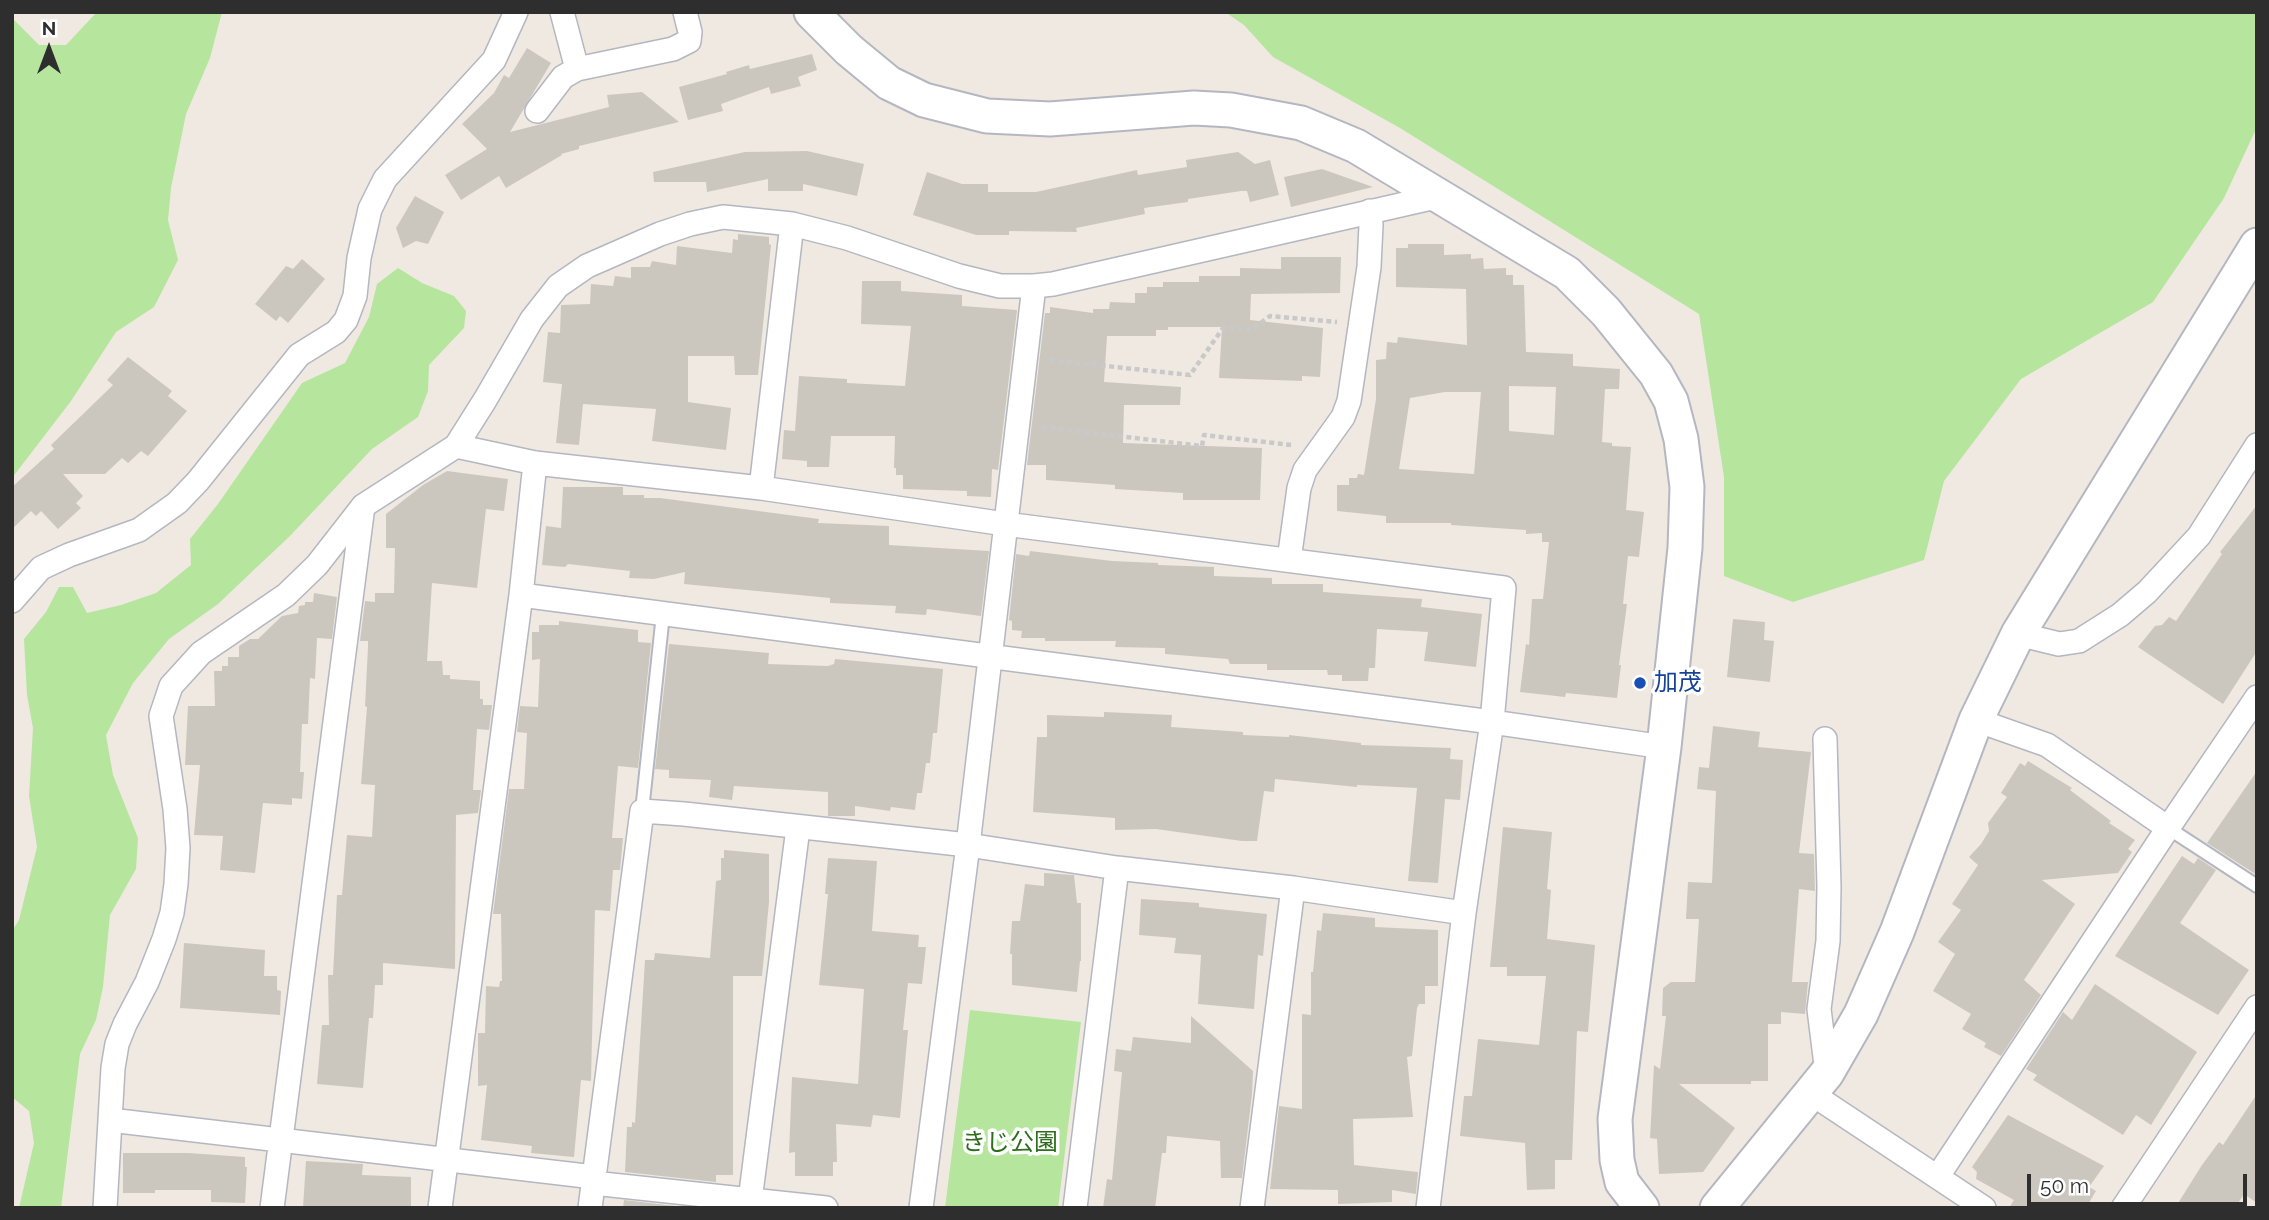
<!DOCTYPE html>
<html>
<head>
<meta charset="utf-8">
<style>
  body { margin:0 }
  #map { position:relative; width:2269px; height:1220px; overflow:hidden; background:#efe9e1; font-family:Raleway,sans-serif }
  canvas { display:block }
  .frame { position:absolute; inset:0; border:14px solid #2e2e2e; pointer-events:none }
  .north { position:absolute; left:14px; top:14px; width:70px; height:70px; -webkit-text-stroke:5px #fff; paint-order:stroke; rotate:0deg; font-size:19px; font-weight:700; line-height:28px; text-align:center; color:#2e2e2e }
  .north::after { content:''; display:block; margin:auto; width:24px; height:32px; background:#2e2e2e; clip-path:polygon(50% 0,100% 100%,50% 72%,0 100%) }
  .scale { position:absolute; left:2027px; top:1174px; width:220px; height:32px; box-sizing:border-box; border:4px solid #2e2e2e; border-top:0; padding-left:9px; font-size:21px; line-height:24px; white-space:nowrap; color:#2e2e2e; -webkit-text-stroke:5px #fff; paint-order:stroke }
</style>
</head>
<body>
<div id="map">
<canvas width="2269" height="1220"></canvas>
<div class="frame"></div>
<div class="north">N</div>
<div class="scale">50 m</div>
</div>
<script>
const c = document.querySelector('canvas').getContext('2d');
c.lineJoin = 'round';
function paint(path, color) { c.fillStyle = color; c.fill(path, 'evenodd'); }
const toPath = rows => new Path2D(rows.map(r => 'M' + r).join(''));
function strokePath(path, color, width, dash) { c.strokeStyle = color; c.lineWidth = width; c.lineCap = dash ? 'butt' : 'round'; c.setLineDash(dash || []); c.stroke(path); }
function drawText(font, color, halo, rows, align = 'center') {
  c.font = font + ' Raleway,"Noto Sans JP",sans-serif'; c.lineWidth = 7; c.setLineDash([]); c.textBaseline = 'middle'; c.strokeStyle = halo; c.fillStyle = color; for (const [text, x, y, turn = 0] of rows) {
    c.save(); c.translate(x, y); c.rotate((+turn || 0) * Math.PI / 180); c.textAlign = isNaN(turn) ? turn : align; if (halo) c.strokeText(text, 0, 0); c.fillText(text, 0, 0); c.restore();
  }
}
paint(toPath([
  [97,12,222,12,210,58,186,114,171,188,168,220,178,260,154,307,116,332,71,401,12,478,12,18,39,45,66,45],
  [1225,12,2257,12,2257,127,2224,198,2153,302,2021,379,1944,481,1924,560,1793,602,1724,576,1724,477,1699,314,1400,128,1273,57,1244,25],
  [398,268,422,283,454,296,466,311,464,328,429,365,428,391,418,417,372,449,289,537,258,566,218,604,169,639,133,683,106,735,113,775,138,838,136,869,110,915,103,987,96,1020,80,1054,61,1208,19,1208,34,1143,29,1111,12,1097,12,931,19,920,37,847,29,796,33,728,27,695,24,639,46,612,59,587,73,587,87,613,121,605,156,593,191,565,190,539,218,504,302,383,345,363,369,317,377,284],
  [970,1010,1081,1022,1058,1208,945,1208]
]), '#b6e59e');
paint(toPath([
  [527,48,551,63,510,132,609,107,607,95,642,92,679,122,579,146,579,149,561,154,562,155,506,188,499,176,461,200,445,175,487,149,462,124,494,93,504,75,509,78],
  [812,54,817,70,798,77,801,86,771,94,769,87,721,104,723,111,688,120,679,87,727,74,726,72,749,65,750,69],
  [807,151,864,164,857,196,803,184,803,191,768,191,768,179,707,192,706,182,654,182,653,172,745,152],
  [1238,152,1255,164,1270,160,1279,195,1250,202,1247,191,1241,191,1188,199,1188,202,1144,208,1145,214,1076,228,1077,232,1009,231,1009,235,976,235,913,215,927,172,962,184,988,184,988,192,1036,192,1137,170,1138,175,1187,167,1186,160],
  [1322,169,1373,187,1291,207,1284,177],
  [415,196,444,212,428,244,416,241,403,248,396,228],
  [738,234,769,237,769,244,771,245,758,375,735,375,734,356,688,356,688,402,731,408,726,450,652,441,656,409,583,404,579,445,556,443,562,384,543,382,548,332,560,333,561,305,590,304,591,284,613,286,615,276,631,278,631,267,650,267,652,261,676,265,677,246,732,253,733,239,738,240],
  [1408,244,1444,244,1444,255,1471,254,1471,259,1483,258,1484,269,1506,268,1506,275,1513,275,1513,285,1524,285,1526,352,1573,354,1573,366,1620,369,1619,389,1605,389,1602,442,1612,443,1612,446,1631,447,1626,510,1644,512,1639,557,1628,556,1623,604,1627,604,1619,665,1621,665,1617,698,1566,693,1565,697,1520,692,1526,644,1529,645,1532,599,1543,599,1549,542,1542,542,1542,533,1526,534,1526,530,1451,525,1451,523,1386,523,1386,516,1337,511,1337,485,1349,485,1349,478,1357,478,1358,474,1364,475,1376,399,1376,360,1386,359,1387,342,1397,343,1398,337,1467,345,1466,289,1396,287,1396,248,1408,248],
  [1509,386,1556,387,1554,435,1509,431],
  [1445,392,1481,392,1474,474,1399,469,1410,398],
  [1281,257,1341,257,1340,293,1251,294,1250,320,1323,328,1320,377,1302,376,1302,381,1219,378,1222,327,1168,327,1168,330,1156,330,1156,336,1107,336,1104,382,1181,387,1180,405,1124,405,1123,443,1262,448,1260,500,1183,500,1183,493,1115,489,1115,485,1046,480,1046,465,1027,465,1045,313,1050,313,1050,307,1093,313,1093,309,1109,309,1110,302,1135,303,1135,293,1147,293,1147,287,1163,287,1163,282,1199,282,1199,276,1240,276,1240,268,1281,269],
  [302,259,325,279,288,323,280,316,276,321,255,304,286,266,293,269],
  [862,281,901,281,901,291,962,295,962,306,1017,310,998,470,992,469,991,497,967,496,967,491,903,489,903,475,896,475,896,468,894,468,895,436,831,436,829,467,807,467,807,461,782,459,784,430,795,431,799,376,847,379,847,383,905,386,911,326,861,324],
  [128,357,172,391,168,396,187,411,148,456,141,451,128,463,122,458,105,474,63,474,83,496,76,503,81,508,58,529,41,511,36,516,31,511,12,529,12,487,54,449,51,445,113,385,107,380],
  [447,471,508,479,504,511,486,509,477,588,432,583,427,661,442,661,443,675,450,675,450,679,480,681,480,699,483,699,483,705,492,705,489,730,477,729,473,790,481,790,478,813,456,815,455,969,383,963,383,985,375,985,373,1018,369,1018,363,1088,317,1084,322,1025,329,1025,328,975,333,975,337,895,342,895,347,835,372,837,375,785,361,784,367,707,365,706,368,647,368,641,360,641,365,601,375,602,375,593,394,593,395,548,386,548,386,514,423,485],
  [563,487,623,487,623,495,644,495,644,498,660,498,819,519,818,523,889,526,889,545,989,551,981,616,927,609,926,615,895,613,896,606,830,603,830,598,684,584,685,572,654,579,629,578,630,571,568,564,565,567,542,565,546,526,561,528],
  [2257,505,2257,651,2223,704,2138,647,2155,626,2162,625,2169,617,2176,621,2222,554,2220,552],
  [1030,551,1112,561,1158,563,1158,565,1214,567,1214,576,1272,578,1272,584,1323,584,1323,592,1422,599,1421,607,1482,614,1476,667,1424,661,1428,632,1377,629,1375,668,1369,668,1368,681,1342,681,1342,675,1328,675,1327,670,1267,670,1267,664,1230,664,1228,659,1165,654,1165,648,1115,647,1116,641,1045,641,1045,638,1021,638,1022,631,1012,630,1012,621,1009,620,1016,554,1029,556],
  [314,593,337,597,332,639,317,638,315,679,310,678,308,724,302,724,300,772,304,772,302,799,292,798,292,805,263,803,255,873,220,870,223,836,194,835,200,765,185,765,188,706,215,706,214,671,222,671,222,666,228,666,228,657,239,657,239,646,250,639,258,639,282,616,298,613,299,606,305,605,305,602,313,602],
  [1733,619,1765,622,1764,640,1774,641,1770,682,1727,677],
  [559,621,638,630,638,642,651,643,638,768,618,766,612,838,623,838,620,870,613,870,610,911,595,910,591,1081,581,1080,574,1157,531,1153,532,1146,481,1140,487,1085,478,1086,478,1033,485,1033,486,986,499,987,500,981,502,981,501,914,493,914,509,789,524,789,527,733,517,732,520,706,538,707,540,659,532,660,532,632,539,632,539,625,559,625],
  [669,644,769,653,768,664,828,666,834,664,835,659,943,669,937,733,933,733,930,763,926,763,922,793,917,793,915,810,891,807,890,811,855,806,855,816,828,816,828,792,734,786,732,800,709,797,711,780,669,778,669,770,655,769],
  [1104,712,1172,715,1171,727,1243,732,1243,735,1289,737,1289,735,1361,743,1361,745,1451,748,1450,759,1463,760,1460,800,1445,799,1438,883,1408,881,1417,788,1357,785,1357,787,1275,779,1274,792,1264,791,1257,841,1242,841,1156,829,1115,830,1115,818,1033,812,1037,737,1047,737,1047,715,1104,717],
  [1713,726,1760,732,1758,747,1811,752,1799,853,1814,854,1815,891,1799,889,1792,982,1808,982,1805,1014,1781,1012,1781,1024,1768,1024,1768,1081,1751,1081,1751,1084,1679,1084,1735,1128,1703,1172,1659,1174,1657,1139,1650,1138,1654,1065,1660,1069,1666,1016,1662,1016,1663,988,1671,982,1695,982,1699,919,1686,919,1688,882,1712,883,1716,791,1697,789,1699,767,1709,768],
  [2028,761,2072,788,2070,790,2111,821,2109,823,2135,840,2128,849,2132,852,2118,873,2042,880,2075,904,2024,980,2041,995,2001,1056,1984,1047,1986,1043,1962,1029,1971,1014,1933,991,1955,954,1938,942,1961,910,1952,904,1978,865,1969,857,1981,844,1989,831,1988,823,2007,797,2001,793,2020,763,2025,766],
  [2257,771,2257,875,2207,843],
  [1503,827,1552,832,1547,889,1551,890,1547,939,1595,945,1588,1032,1577,1031,1572,1160,1555,1160,1555,1189,1527,1190,1525,1143,1460,1136,1464,1096,1472,1096,1478,1039,1539,1045,1546,976,1507,976,1507,967,1490,967],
  [724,850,769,854,769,902,762,976,733,976,733,1175,716,1175,716,1182,625,1172,627,1127,632,1127,632,1122,635,1123,645,960,654,960,655,953,710,958,716,881,721,880,721,858,724,858],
  [2182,856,2194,864,2198,858,2216,870,2180,923,2249,970,2218,1015,2115,956],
  [828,858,877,861,872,931,919,935,918,947,926,947,922,984,908,983,903,1030,908,1030,900,1118,873,1115,871,1127,836,1124,837,1162,833,1162,833,1176,795,1176,795,1152,789,1153,792,1077,858,1084,864,989,819,985,828,894,825,894],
  [1044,873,1074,875,1077,903,1081,903,1081,961,1080,961,1077,992,1012,985,1012,954,1010,954,1012,921,1020,921,1025,884,1044,886],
  [1141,899,1199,903,1199,907,1267,914,1263,956,1258,955,1254,1009,1198,1004,1201,955,1174,953,1176,938,1139,935],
  [1323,913,1375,918,1375,927,1438,930,1438,986,1425,986,1425,1004,1419,1004,1417,1008,1412,1056,1407,1057,1413,1117,1353,1119,1354,1165,1418,1172,1416,1194,1392,1190,1392,1202,1338,1204,1338,1190,1270,1189,1279,1106,1302,1109,1302,1014,1311,1015,1311,972,1313,972,1317,930,1321,931],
  [184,943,265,950,264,976,277,976,277,990,281,991,280,1015,180,1008],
  [2095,984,2197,1052,2151,1125,2136,1115,2123,1135,2033,1080,2037,1075,2026,1069,2063,1012,2072,1020],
  [1191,1016,1253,1071,1252,1094,1242,1178,1221,1178,1220,1141,1167,1136,1166,1153,1162,1153,1155,1208,1103,1208,1107,1179,1112,1180,1122,1072,1114,1071,1116,1049,1131,1051,1133,1037,1191,1043],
  [2257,1094,2257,1203,2244,1194,2235,1208,2175,1208,2202,1165,2219,1142,2223,1145],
  [2008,1115,2104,1166,2089,1187,2096,1191,2086,1208,2009,1208,2014,1200,1976,1179,1977,1172,1972,1167],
  [123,1153,188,1153,245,1157,245,1167,247,1167,245,1203,211,1202,211,1190,155,1190,155,1193,123,1193],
  [306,1161,363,1164,362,1175,411,1177,411,1208,303,1208],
  [624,1200,692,1208,623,1208]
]), '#cbc7bf');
const lane = toPath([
  [642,811,663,614],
  [2168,828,2257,886]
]);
const street = toPath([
  [562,12,577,69],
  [537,111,563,77,577,69,673,49,689,41,690,32,685,12],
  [456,446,535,463,761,488,1005,524,1504,588,1492,722,1464,913,1428,1208],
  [761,488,792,224],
  [1289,560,1299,488,1305,470,1343,417,1349,401,1369,267,1371,225,1370,211],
  [521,595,1492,722,1664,747],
  [12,601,41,568,69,555,139,530,177,503,198,481,299,355,336,332,346,320,355,296,359,258,370,209,385,179,494,60,516,12],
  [2018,634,2059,644,2079,641,2120,615,2147,592,2199,536,2257,445],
  [1976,720,2047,745,2168,828],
  [1825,739,1829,887,1828,941,1819,1009,1827,1073],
  [1812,1094,1984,1208],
  [110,1120,594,1177],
  [1938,1176,2168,828,2257,697],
  [593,1183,826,1208],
  [105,1208,113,1068,117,1044,125,1024,147,982,164,939,172,913,176,884,178,848,175,809,161,716,171,686,201,653,286,595,317,565,363,506,456,446,485,400,532,319,558,286,587,266,660,234,690,224,723,217,792,224,847,238,959,276,1000,286,1034,286,1053,284,1440,196],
  [272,1208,363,506],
  [440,1208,521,595,535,463],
  [590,1208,642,811,684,814,968,845,1117,868,1293,888,1464,913],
  [749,1208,798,828],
  [921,1208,968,845,1034,286],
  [1075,1208,1117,868],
  [1252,1208,1293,888],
  [2123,1208,2257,1007]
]);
const secondary = toPath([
  [811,12,849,50,889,83,924,100,987,116,1050,119,1194,108,1231,110,1301,123,1356,146,1567,273,1606,312,1656,374,1671,401,1681,439,1687,487,1685,548,1664,747,1615,1119,1617,1160,1622,1182,1642,1208],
  [1717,1208,1827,1073,1861,1014,1897,932,1976,720,2018,634,2257,245]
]);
strokePath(lane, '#b4b7c1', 16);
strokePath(street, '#b4b7c1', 26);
strokePath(secondary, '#b4b7c1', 37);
strokePath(toPath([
  [1050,360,1190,375,1223,328,1252,329,1270,316,1337,322],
  [1042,427,1202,446,1204,435,1291,445]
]), '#c9c9c9', 4.5, [5, 3.5]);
strokePath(lane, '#fff', 12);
strokePath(street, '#fff', 23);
strokePath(secondary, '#fff', 33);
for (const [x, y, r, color] of [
  [1640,683,7,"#1a4fb4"]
]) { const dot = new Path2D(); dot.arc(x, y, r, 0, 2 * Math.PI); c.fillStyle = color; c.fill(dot); strokePath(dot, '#fff', 2.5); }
drawText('24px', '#164399', '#fff', [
  ["加茂",1654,683]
], 'left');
drawText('24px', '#2c6e1b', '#fff', [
  ["きじ公園",1010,1143]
]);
</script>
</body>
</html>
